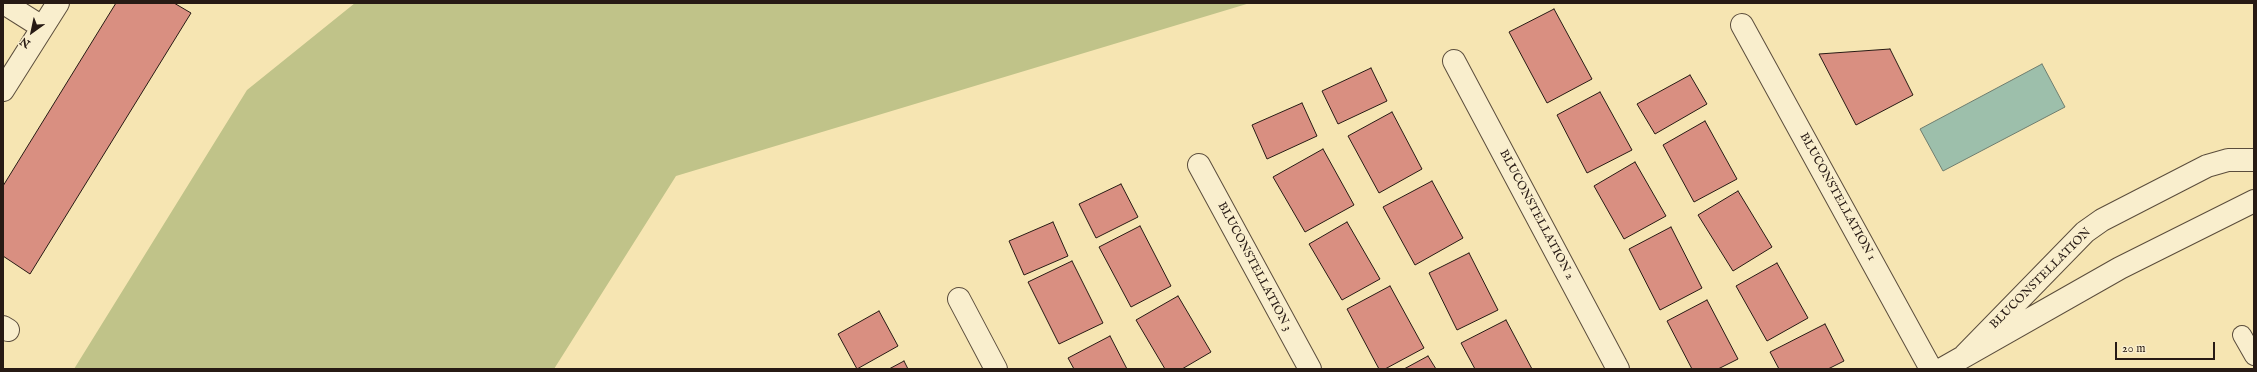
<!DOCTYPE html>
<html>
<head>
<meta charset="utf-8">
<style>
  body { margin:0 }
  #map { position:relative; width:2257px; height:372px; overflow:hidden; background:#f6e5b2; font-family:"IM FELL English",serif }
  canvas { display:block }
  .frame { position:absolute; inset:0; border:4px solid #271a14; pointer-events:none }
  .north { position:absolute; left:12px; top:12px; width:40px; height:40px; -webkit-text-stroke:3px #f9eecd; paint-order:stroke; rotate:213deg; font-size:11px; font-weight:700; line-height:16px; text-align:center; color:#271a14 }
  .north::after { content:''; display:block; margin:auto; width:14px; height:18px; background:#271a14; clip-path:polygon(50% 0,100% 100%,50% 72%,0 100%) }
  .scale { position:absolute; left:2115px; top:342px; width:100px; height:18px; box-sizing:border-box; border:2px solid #271a14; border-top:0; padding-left:5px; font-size:12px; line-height:14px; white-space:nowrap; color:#271a14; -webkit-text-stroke:3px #f9eecd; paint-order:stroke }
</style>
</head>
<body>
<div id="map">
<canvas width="2257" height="372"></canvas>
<div class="frame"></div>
<div class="north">N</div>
<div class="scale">20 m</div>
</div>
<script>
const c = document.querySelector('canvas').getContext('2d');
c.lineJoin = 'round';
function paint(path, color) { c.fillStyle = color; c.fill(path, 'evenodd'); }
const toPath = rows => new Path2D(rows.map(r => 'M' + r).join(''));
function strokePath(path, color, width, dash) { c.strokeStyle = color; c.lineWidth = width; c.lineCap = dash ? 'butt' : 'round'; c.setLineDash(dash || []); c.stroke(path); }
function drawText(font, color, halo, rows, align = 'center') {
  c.font = font + ' "IM FELL English",serif'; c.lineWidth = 3.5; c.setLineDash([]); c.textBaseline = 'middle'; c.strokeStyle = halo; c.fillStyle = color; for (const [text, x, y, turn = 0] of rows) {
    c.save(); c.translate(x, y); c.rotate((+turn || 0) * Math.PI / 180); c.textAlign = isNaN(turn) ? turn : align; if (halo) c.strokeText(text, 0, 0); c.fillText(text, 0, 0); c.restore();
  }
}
paint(toPath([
  [355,3,1250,3,676,176,554,369,74,369,247,90]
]), '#c0c389');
const water = toPath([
  [2042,64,2065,107,1943,171,1920,129,2042,64]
]);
paint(water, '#9dbfab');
strokePath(water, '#6e7d6f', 1);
const building = toPath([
  [116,3,174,3,191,13,30,274,3,256,3,186,116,3],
  [1554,9,1592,79,1547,103,1509,32,1554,9],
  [1890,49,1913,95,1856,125,1819,54,1890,49],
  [1371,68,1387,101,1338,124,1322,91,1371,68],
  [1690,75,1707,104,1655,134,1637,104,1690,75],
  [1600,92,1632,150,1587,173,1557,115,1600,92],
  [1302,103,1317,136,1267,159,1252,125,1302,103],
  [1392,112,1422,169,1379,193,1348,136,1392,112],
  [1705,121,1737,179,1694,202,1663,145,1705,121],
  [1323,149,1354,205,1305,232,1273,177,1323,149],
  [1635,162,1666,216,1624,239,1594,186,1635,162],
  [1432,181,1463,238,1415,265,1383,207,1432,181],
  [1121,184,1138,217,1096,238,1079,204,1121,184],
  [1738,191,1772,247,1733,271,1698,215,1738,191],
  [1053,222,1068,256,1024,275,1009,241,1053,222],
  [1347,222,1380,279,1342,300,1309,244,1347,222],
  [1140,226,1171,286,1131,307,1099,247,1140,226],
  [1671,227,1702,288,1660,310,1629,249,1671,227],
  [1469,253,1498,310,1457,330,1429,273,1469,253],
  [1072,261,1103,323,1059,344,1028,282,1072,261],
  [1777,263,1808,318,1767,341,1736,286,1777,263],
  [1390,286,1424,348,1385,369,1379,369,1347,309,1390,286],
  [1178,296,1211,352,1182,369,1165,369,1136,320,1178,296],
  [1707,300,1738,359,1718,369,1692,369,1667,321,1707,300],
  [879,311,898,346,857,369,838,334,879,311],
  [1506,320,1532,369,1475,369,1461,343,1506,320],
  [1825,324,1844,361,1828,369,1779,369,1770,352,1825,324],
  [1110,336,1127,369,1074,369,1068,358,1110,336],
  [1428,356,1436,369,1404,369,1428,356],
  [904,361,908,369,889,369,904,361]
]);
paint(building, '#d98f81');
strokePath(building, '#271a14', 1);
const service = toPath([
  [2242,335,2254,356]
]);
const minor = toPath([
  [4,3,42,27],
  [1742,25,1931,369],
  [1454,61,1618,369],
  [3,90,58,3],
  [1199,165,1310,369],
  [959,299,996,369],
  [3,327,8,330],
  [1965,355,2085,232,2102,220,2207,166,2228,160,2254,160],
  [1942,369,2120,268,2254,201]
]);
strokePath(service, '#5b4d3c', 20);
strokePath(minor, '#5b4d3c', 24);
strokePath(service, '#f9eecd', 18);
strokePath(minor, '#f9eecd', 22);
drawText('12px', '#271a14', '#f9eecd', [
  ["BLUCONSTELLATION 1",1837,197,61],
  ["BLUCONSTELLATION 2",1536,215,62],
  ["BLUCONSTELLATION 3",1254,267,62],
  ["BLUCONSTELLATION",2041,279,-45]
]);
</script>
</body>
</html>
